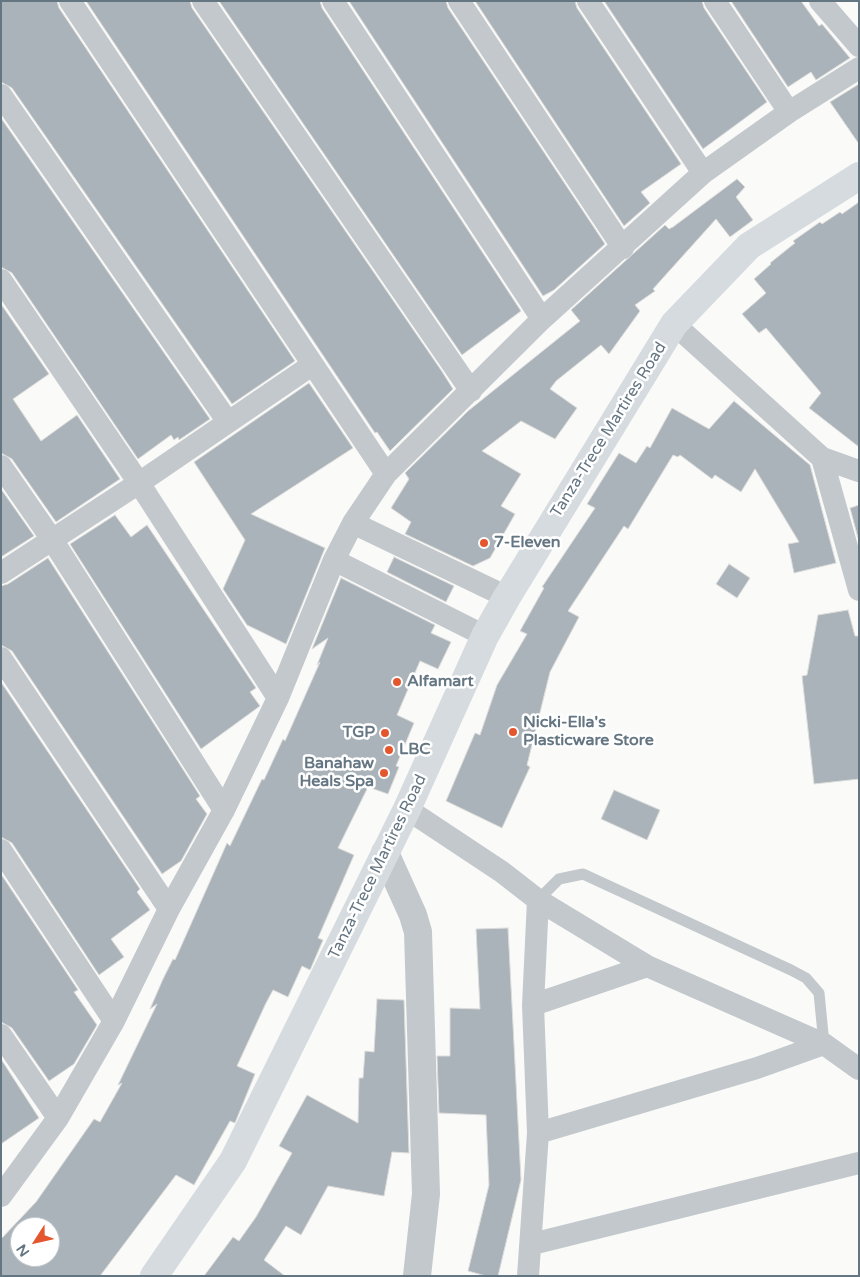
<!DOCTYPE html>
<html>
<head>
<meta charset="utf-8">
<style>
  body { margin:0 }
  #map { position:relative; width:860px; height:1277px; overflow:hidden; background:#fafaf8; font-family:"Varela Round",sans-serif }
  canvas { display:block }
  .frame { position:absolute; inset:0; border:2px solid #657683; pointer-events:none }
  .north { position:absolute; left:10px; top:1217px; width:50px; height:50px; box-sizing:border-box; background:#fff; border:1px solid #c1c8cd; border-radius:50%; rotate:235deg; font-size:14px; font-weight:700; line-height:20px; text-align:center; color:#657683 }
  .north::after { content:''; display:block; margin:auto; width:18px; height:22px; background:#e4572e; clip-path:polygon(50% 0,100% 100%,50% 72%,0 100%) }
</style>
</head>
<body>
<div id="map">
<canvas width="860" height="1277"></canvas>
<div class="frame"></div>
<div class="north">N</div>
</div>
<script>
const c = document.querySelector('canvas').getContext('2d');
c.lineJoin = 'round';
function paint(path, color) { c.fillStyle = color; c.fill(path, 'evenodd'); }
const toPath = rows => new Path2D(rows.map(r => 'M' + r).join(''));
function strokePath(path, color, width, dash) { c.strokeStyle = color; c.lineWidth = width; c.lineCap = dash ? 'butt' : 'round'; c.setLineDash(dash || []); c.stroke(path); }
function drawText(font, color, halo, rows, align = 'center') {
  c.font = font + ' "Varela Round",sans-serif'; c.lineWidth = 5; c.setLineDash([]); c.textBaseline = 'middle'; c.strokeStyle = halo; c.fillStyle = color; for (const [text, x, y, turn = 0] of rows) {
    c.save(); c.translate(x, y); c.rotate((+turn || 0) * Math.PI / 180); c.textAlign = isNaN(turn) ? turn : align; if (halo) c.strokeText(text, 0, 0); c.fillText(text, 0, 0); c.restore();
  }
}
const building = toPath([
  [1,1,57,1,59,8,295,361,232,404,12,88,1,82,1,1],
  [86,1,190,1,192,8,441,370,453,389,390,451,377,432,375,433,86,1],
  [219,1,320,1,322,8,521,311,462,355,219,1],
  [349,1,446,1,448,8,605,244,554,290,543,296,349,1],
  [475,1,575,1,577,8,681,164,641,192,650,203,624,226,475,1],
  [604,1,702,1,704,8,767,102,703,149,604,1],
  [731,1,801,1,819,26,822,24,850,58,816,80,811,72,788,87,731,1],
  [859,84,859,144,830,102,859,84],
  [1,118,210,419,179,440,178,437,174,440,171,435,138,459,12,273,1,267,1,118],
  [737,179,745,187,736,197,753,220,730,237,716,219,653,289,655,291,635,305,640,311,609,354,601,345,556,381,550,389,577,408,555,439,521,421,482,451,521,474,501,506,515,514,490,558,473,566,405,534,411,522,391,508,409,479,405,473,468,411,580,321,571,310,665,225,669,229,673,227,737,179],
  [859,202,859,447,809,408,821,393,766,328,759,333,742,314,766,293,754,279,771,264,770,263,795,243,793,241,820,222,822,224,840,212,842,214,859,202],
  [1,304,49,374,13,399,41,441,77,415,120,479,56,522,12,459,1,453,1,304],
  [309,383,353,448,251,514,325,548,286,644,247,625,223,589,245,540,194,462,309,383],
  [734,401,810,465,836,563,794,573,788,544,799,542,755,469,741,492,715,475,712,479,680,455,678,457,673,455,628,529,624,526,568,611,579,617,550,672,527,765,530,767,502,828,446,801,475,733,480,735,497,685,527,634,520,631,544,588,542,587,595,508,587,504,619,453,636,463,647,446,650,448,672,408,709,429,734,401],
  [1,489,34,536,1,557,1,489],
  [859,505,859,538,858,538,850,508,859,505],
  [115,515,131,537,147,525,256,688,250,692,260,706,201,749,70,544,115,515],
  [394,557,454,586,446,602,387,572,394,557],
  [48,558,200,796,196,799,207,814,181,861,162,874,12,651,1,645,1,586,8,584,48,558],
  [729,564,750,578,737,598,716,584,729,564],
  [341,578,435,625,431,633,451,642,438,669,420,661,397,715,414,723,396,766,399,767,388,794,368,787,338,848,354,855,318,938,323,940,311,968,310,970,302,966,288,997,273,990,266,1003,237,1066,255,1074,235,1123,230,1121,194,1185,176,1175,100,1276,1,1276,1,1239,36,1202,94,1119,100,1122,122,1083,118,1085,157,1004,150,1009,163,979,173,959,175,960,227,843,230,846,262,779,264,780,283,739,285,741,320,662,317,665,328,638,312,649,341,578],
  [20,1227,50,1227,50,1257,20,1257,20,1227],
  [848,610,855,636,859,636,859,779,814,784,802,676,807,675,818,615,848,610],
  [1,682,140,889,137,892,150,910,111,939,124,957,99,975,12,843,1,837,1,682],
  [614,790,660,810,647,840,601,819,614,790],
  [1,874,78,990,74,992,97,1025,74,1064,49,1081,12,1028,1,1022,1,874],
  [508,928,521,1180,498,1276,486,1276,468,1271,489,1185,486,1115,439,1113,437,1056,450,1056,450,1008,480,1009,476,929,508,928],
  [377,999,404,1000,409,1153,392,1152,384,1196,328,1186,301,1235,286,1226,264,1260,285,1276,204,1276,233,1237,239,1241,256,1217,292,1153,279,1146,307,1095,358,1123,359,1078,363,1078,365,1051,374,1052,377,999],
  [1,1059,39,1118,1,1144,1,1059]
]);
paint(building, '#aab3b9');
strokePath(building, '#dcdcda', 1);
strokePath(toPath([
  [538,900,559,879,583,874,791,970,806,978,819,993,824,1044]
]), '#c3c8cc', 11);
strokePath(toPath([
  [70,1,386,474],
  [203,1,471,391],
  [333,1,542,319],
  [459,1,623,248],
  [588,1,703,173],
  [715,1,789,112],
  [820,1,859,46],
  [1,95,228,422],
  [1,280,139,483,278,698],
  [674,324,822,458,859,471],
  [822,458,859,590],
  [1,466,53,541,224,810],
  [353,523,507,597],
  [334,560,485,636],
  [1,573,139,483,312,365],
  [1,658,169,909],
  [407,809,502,872,538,900,647,966,824,1044,859,1069],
  [1,850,114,1021],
  [533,1005,647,966],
  [1,1035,58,1118],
  [538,1133,757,1068,824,1044],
  [1,1196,58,1118,114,1021,169,909,224,810,278,698,334,560,353,523,386,474,542,319,703,173,789,112,859,68],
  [532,1244,859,1163],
  [528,1276,538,1133,533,1005,538,900]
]), '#c3c8cc', 22);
strokePath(toPath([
  [385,853,413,915,418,932,426,1194,417,1276]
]), '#c3c8cc', 28);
strokePath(toPath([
  [154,1276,233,1161,407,809,485,636,507,597,674,324,749,246,859,176]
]), '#d6dbdf', 28);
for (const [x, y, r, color] of [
  [484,543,5,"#e4572e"],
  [397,682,5,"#e4572e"],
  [513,732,5,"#e4572e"],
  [385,733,5,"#e4572e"],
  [389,750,5,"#e4572e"],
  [384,773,5,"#e4572e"]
]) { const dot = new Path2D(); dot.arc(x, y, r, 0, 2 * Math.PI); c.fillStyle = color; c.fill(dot); strokePath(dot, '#fff', 2); }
drawText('16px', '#657683', '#fff', [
  ["Tanza-Trece Martires Road",609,430,-58],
  ["Tanza-Trece Martires Road",378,867,-64]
]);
drawText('bold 16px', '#657683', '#fff', [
  ["7-Eleven",494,543],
  ["Alfamart",407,682],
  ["Nicki-Ella's",523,723],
  ["Plasticware Store",523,741],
  ["TGP",375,733,"right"],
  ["LBC",399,750],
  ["Banahaw",374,764,"right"],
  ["Heals Spa",374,782,"right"]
], 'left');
</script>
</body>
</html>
